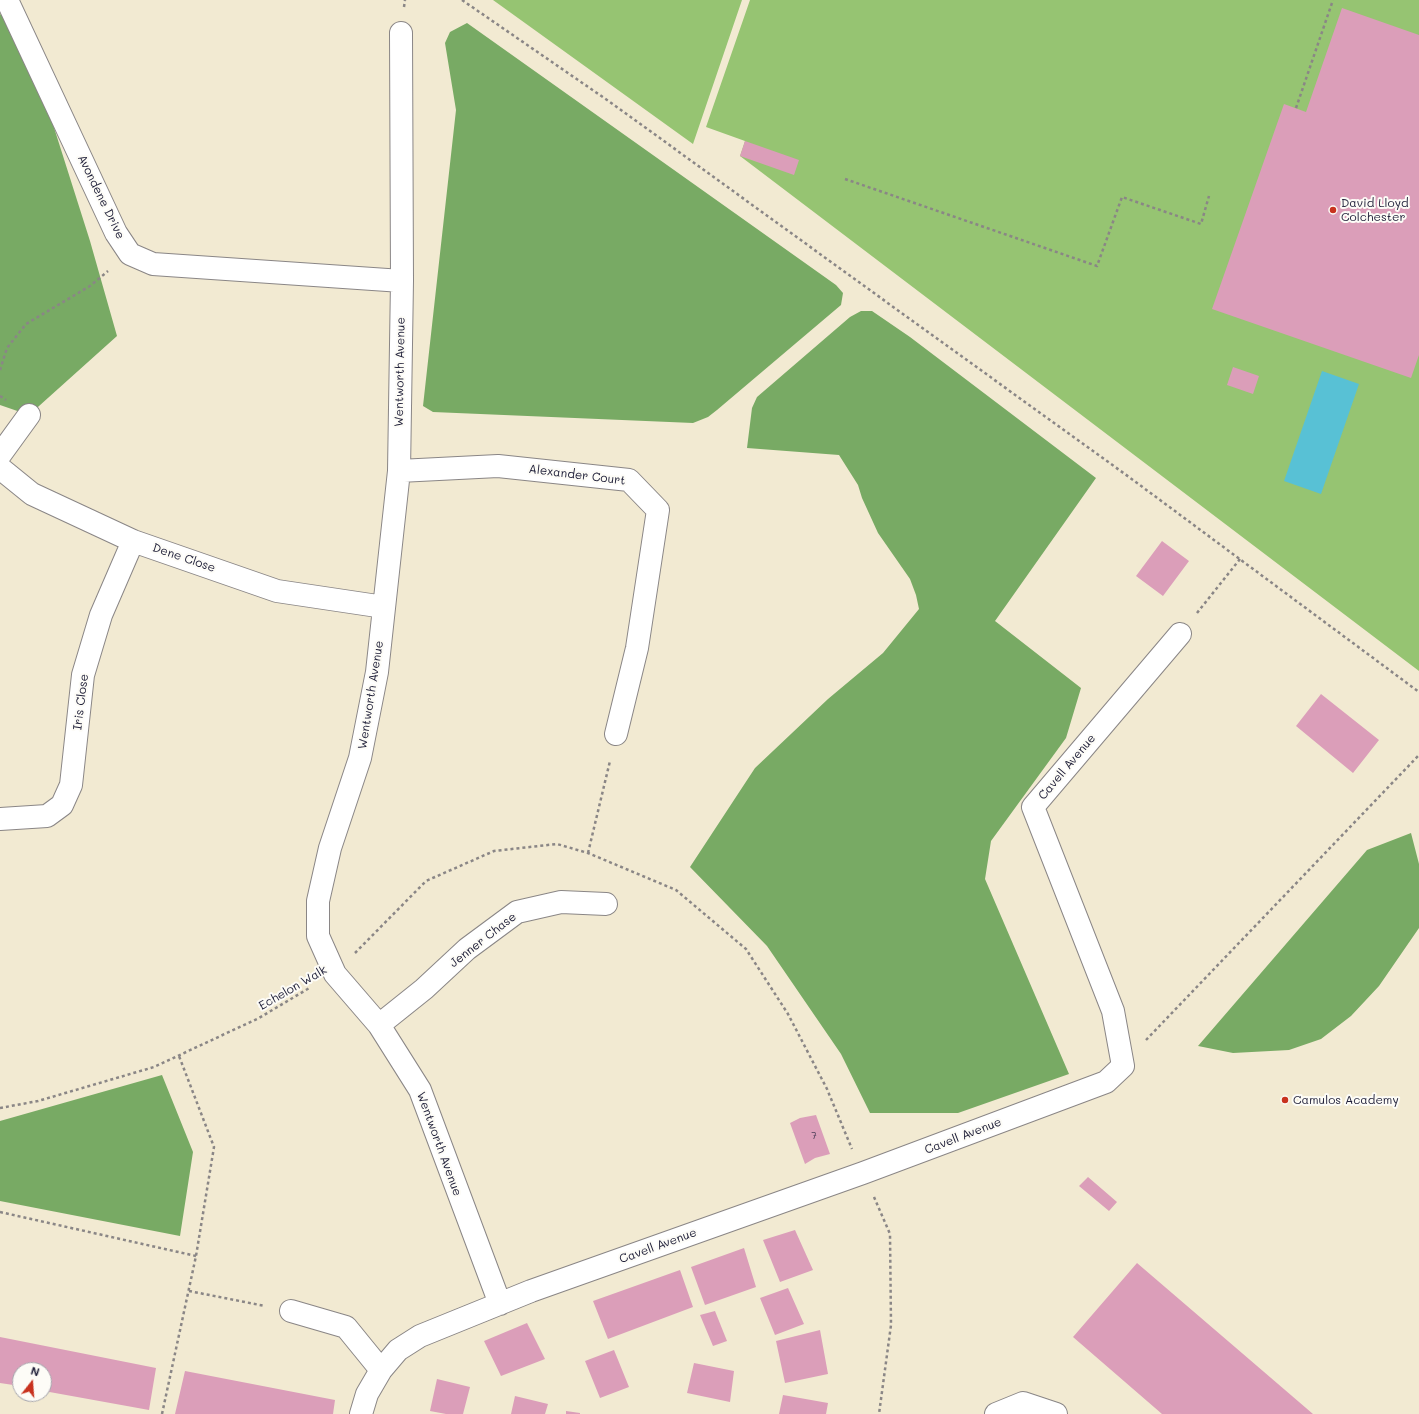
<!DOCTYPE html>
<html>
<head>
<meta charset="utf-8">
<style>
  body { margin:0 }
  #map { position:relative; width:1419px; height:1414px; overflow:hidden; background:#f2ead2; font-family:Mali,sans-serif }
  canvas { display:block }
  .north { position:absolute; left:12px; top:1362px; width:40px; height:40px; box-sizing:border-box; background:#fdfcf7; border:1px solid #a5a5ac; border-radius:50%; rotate:17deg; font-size:11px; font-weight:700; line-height:16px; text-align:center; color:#22223b }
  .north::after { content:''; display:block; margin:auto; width:14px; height:18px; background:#c8321e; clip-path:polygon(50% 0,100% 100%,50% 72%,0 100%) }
</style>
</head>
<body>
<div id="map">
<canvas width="1419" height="1414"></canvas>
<div class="north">N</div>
</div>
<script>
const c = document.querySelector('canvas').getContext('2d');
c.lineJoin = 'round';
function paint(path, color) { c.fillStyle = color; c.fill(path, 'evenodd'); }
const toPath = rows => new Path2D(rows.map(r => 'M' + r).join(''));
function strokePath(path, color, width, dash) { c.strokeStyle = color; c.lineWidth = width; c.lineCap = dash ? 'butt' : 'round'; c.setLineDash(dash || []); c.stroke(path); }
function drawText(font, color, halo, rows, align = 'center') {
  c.font = font + ' Mali,sans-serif'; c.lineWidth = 4; c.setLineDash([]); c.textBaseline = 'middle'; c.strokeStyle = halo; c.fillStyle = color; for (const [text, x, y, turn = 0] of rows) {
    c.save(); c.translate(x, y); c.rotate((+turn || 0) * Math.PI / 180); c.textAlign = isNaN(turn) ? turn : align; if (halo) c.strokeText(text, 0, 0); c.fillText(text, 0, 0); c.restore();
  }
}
paint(toPath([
  [493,0,742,0,693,144],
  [750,0,1419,0,1419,671,740,156,745,141,706,127]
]), '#96c472');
paint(toPath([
  [0,14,23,30,90,241,117,336,29,415,0,405],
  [467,23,836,285,843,293,841,305,717,410,708,417,693,423,433,412,423,406,456,110,445,43,450,32],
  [861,311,872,311,910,337,1096,478,995,621,1081,688,1066,738,991,841,985,879,1069,1074,958,1113,870,1113,841,1054,767,946,690,867,755,768,828,699,883,653,919,609,916,595,910,579,878,533,862,498,858,485,839,455,747,448,752,408,757,397,850,317],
  [1411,833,1419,864,1419,928,1379,986,1351,1016,1321,1039,1289,1050,1233,1053,1198,1046,1367,850],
  [162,1075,193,1152,180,1236,0,1201,0,1121]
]), '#78aa64');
paint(toPath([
  [1322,371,1359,384,1321,494,1284,481]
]), '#58c1d5');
paint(toPath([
  [1342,8,1419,35,1419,355,1411,378,1212,309,1284,104,1306,112],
  [745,141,799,160,794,175,740,156],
  [1233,367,1259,376,1253,394,1227,385],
  [1162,541,1189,561,1163,596,1136,576],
  [1321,694,1379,740,1353,773,1296,726],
  [816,1115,830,1154,815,1158,805,1164,790,1123,800,1118],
  [1088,1177,1117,1202,1109,1211,1079,1186],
  [795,1230,813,1270,780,1282,763,1240],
  [744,1248,756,1287,705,1305,691,1267],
  [1137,1263,1313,1414,1162,1414,1073,1337],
  [680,1270,693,1307,608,1339,593,1301],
  [788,1288,804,1324,775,1335,760,1298],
  [715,1311,727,1341,713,1346,700,1315],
  [527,1323,545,1359,501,1376,484,1341],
  [820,1330,828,1374,785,1383,776,1341],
  [0,1337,156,1368,149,1410,44,1391,44,1370,20,1370,20,1386,0,1383],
  [614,1350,629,1387,600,1398,585,1361],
  [694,1363,734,1371,730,1402,687,1393],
  [185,1371,335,1400,333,1414,175,1414],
  [437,1379,470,1387,463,1414,446,1414,430,1411],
  [783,1395,828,1403,826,1414,779,1414],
  [515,1396,548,1404,545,1414,511,1414],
  [566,1411,580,1413,580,1414,566,1414]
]), '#db9eb9');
const minor = toPath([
  [7,0,116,233,130,254,153,264,402,281],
  [401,33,402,281,399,471,377,672,360,758,330,848,318,901,318,936,335,974,379,1025,420,1090,500,1304],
  [0,455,29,415],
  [0,468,32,494,133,541,277,591,384,607],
  [399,471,498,466,629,480,658,510,637,648,616,734],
  [0,819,47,816,62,805,71,785,83,675,101,615,133,541],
  [379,1025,424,989,467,949,517,912,561,902,606,904],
  [291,1311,346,1327,381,1370],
  [361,1414,367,1394,381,1370,398,1350,420,1336,531,1291,863,1173,1106,1082,1123,1066,1113,1011,1033,807,1180,634],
  [996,1414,1023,1403,1056,1414]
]);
strokePath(minor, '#8a8686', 24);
strokePath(toPath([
  [462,0,610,102,885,301,1129,477,1419,692],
  [404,7,405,0],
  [1296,108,1333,0],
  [845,179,1097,266,1122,197,1201,224,1209,196],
  [0,370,7,348,26,324,90,286,108,271],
  [0,396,6,400],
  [1197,613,1240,559],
  [588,853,610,761],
  [355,953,426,881,494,851,557,844,588,853,676,890,746,949,788,1014,827,1089,852,1149],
  [1146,1040,1419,755],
  [0,1108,38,1101,154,1067,259,1018,311,987],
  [874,1197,890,1234,891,1325,879,1414],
  [0,1212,196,1256],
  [189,1291,265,1306],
  [162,1414,196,1256,214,1147,179,1056]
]), '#8a8686', 2.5, [3, 3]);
strokePath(minor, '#fff', 22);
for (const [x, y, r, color] of [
  [1333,210,4,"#c8321e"],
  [1285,1100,4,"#c8321e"]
]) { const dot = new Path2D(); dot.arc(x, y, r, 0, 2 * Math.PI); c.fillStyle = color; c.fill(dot); strokePath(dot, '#fdfcf7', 1.5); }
drawText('10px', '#50415a', null, [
  ["7",814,1136]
]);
drawText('12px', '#22223b', '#fdfcf7', [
  ["Avondene Drive",101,197,64],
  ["Wentworth Avenue",400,372,-89],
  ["Alexander Court",577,475,7],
  ["Dene Close",184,558,19],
  ["Wentworth Avenue",371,695,-81],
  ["Iris Close",81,702,-83],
  ["Cavell Avenue",1067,767,-50],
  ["Jenner Chase",483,940,-38],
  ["Echelon Walk",293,988,-30],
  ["Cavell Avenue",963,1136,-21],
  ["Wentworth Avenue",439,1144,70],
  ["Cavell Avenue",658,1246,-20]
]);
drawText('12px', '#22223b', '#fdfcf7', [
  ["David Lloyd",1341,203],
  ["Colchester",1341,217],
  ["Camulos Academy",1293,1100]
], 'left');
</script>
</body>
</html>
